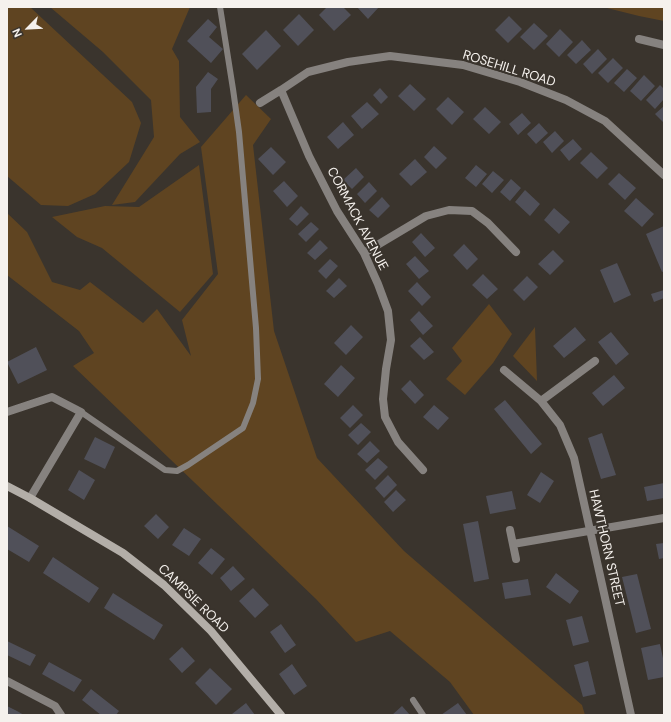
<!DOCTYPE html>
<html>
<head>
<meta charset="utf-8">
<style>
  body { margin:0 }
  #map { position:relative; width:671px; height:722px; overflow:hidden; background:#3a342d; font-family:"DM Sans",sans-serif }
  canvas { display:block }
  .frame { position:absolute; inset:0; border:8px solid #f5f1ed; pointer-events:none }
  .north { position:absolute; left:8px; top:8px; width:40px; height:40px; -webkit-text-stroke:3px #3a342d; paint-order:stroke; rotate:246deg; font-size:11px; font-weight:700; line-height:16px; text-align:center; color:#f5f1ed }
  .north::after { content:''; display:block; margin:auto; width:14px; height:18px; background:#f5f1ed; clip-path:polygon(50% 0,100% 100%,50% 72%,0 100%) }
</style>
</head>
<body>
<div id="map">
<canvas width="671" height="722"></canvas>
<div class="frame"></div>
<div class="north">N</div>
</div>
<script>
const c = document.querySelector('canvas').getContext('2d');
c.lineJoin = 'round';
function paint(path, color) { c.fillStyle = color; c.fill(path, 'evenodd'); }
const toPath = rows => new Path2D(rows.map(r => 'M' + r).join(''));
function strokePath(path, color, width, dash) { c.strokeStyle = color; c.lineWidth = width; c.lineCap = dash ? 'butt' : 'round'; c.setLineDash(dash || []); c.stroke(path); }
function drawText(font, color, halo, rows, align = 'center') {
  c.font = font + ' "DM Sans",sans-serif'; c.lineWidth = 4; c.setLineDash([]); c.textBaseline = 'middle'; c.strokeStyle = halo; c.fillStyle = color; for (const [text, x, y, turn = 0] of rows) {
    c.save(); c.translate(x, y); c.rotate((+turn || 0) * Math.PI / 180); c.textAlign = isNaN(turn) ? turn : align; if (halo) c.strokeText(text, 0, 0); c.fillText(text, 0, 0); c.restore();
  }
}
paint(toPath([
  [7,7,30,7,132,102,141,123,129,162,95,194,68,206,41,205,7,176],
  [50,7,190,7,172,49,179,61,180,117,200,142,180,154,135,202,112,205,154,137,151,100,103,52],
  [603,7,664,7,664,21,639,16],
  [246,95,271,119,253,145,274,331,317,458,404,551,582,705,585,715,474,715,450,682,390,631,356,642,316,599,73,366,94,353,79,331,7,275,7,213,27,232,52,282,80,290,90,282,143,323,157,309,191,356,182,320,218,274,201,147],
  [199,165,213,274,180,312,102,248,77,237,52,217,105,206,139,207],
  [489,304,512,334,493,363,465,395,446,379,462,361,452,348],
  [535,327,537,381,513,356]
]), '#5f4421');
paint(toPath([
  [327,7,343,7,351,15,334,31,319,15],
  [357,7,379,7,368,19],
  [299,14,314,30,298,46,283,30],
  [509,16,522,29,508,43,495,30],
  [208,19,217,27,209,37,223,49,211,63,187,41],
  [534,23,548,36,534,50,520,37],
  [560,29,573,42,559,57,546,44],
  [266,30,281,46,257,70,242,54],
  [582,40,591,50,576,64,567,55],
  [598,49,607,59,592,74,583,64],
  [613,58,623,68,608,83,598,73],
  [627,69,637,78,624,92,614,83],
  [208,72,218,79,211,89,211,112,197,113,196,87],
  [644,75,655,86,641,101,630,91],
  [410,84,426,99,414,111,398,96],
  [660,85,664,89,664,99,655,109,646,100],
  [380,88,388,97,381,104,373,95],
  [448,97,464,112,452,125,436,109],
  [367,102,379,114,362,129,351,116],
  [664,106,664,123,655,114],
  [485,107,501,122,489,134,473,119],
  [522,113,531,123,518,135,509,124],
  [343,122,354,135,338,149,327,137],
  [539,123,548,133,536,144,527,134],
  [555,131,564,141,552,153,543,142],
  [573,139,582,149,569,161,560,150],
  [434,146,447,158,436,169,424,157],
  [271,147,286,162,273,175,258,159],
  [591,152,608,168,597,179,580,163],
  [415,159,427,172,411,186,399,174],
  [476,165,487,174,476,187,465,178],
  [356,168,364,177,352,189,343,180],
  [493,171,504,180,492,193,482,184],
  [619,173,636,188,625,200,608,184],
  [511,179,521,188,510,201,500,192],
  [284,181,298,196,287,207,273,191],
  [369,182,377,191,365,203,357,194],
  [525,190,540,204,530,216,515,202],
  [382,197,390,206,378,218,369,210],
  [636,198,654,214,642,227,624,211],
  [301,206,309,214,297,226,289,219],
  [554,208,570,222,559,234,544,220],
  [311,222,319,229,306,242,298,234],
  [664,226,664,271,662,272,646,234],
  [421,233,435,248,425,257,412,242],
  [320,240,328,248,315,260,307,253],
  [464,244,478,259,467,270,453,255],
  [553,250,564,261,550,275,538,264],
  [415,256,429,271,419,279,406,264],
  [330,259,338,266,326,279,318,271],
  [617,263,631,295,614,303,600,270],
  [483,274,498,289,487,299,472,285],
  [527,276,538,287,524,301,513,290],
  [339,278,347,286,334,298,326,291],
  [417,282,431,297,422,306,408,291],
  [664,290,664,298,654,302,651,294],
  [419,311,433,326,423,335,410,320],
  [351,325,363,337,346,355,334,343],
  [575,327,586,340,564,358,553,346],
  [611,332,629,354,616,365,598,342],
  [420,337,434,352,424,360,410,346],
  [36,347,47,370,18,384,7,362],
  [341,365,355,378,338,397,324,384],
  [614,375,625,388,603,406,592,393],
  [410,380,424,395,415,404,401,389],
  [505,400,542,444,531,454,494,409],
  [353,405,363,415,350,428,340,418],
  [434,405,449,418,438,430,423,417],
  [361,423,371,432,358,445,348,435],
  [602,433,616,475,601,479,588,438],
  [95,437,115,447,105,469,84,459],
  [370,441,380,451,367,463,357,454],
  [378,458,388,467,375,480,365,470],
  [79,470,95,480,84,500,68,490],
  [541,472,554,481,540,503,527,495],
  [388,475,397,485,384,498,375,488],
  [664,483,664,498,647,501,644,487],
  [396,490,406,500,393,512,384,502],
  [512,491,516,509,490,514,486,496],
  [156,514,169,527,158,539,144,526],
  [478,521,489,579,474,582,463,524],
  [7,526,39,546,29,562,7,549],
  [184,528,201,539,189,556,172,545],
  [664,543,664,558,659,559,656,544],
  [211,548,225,559,212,575,198,563],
  [53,557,99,588,89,603,43,573],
  [233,566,245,579,231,591,220,578],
  [556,573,579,591,570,604,546,587],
  [637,574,651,629,636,633,622,577],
  [528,579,531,595,505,599,502,583],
  [253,588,269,605,255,618,239,601],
  [113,593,163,625,154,640,104,608],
  [582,616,589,642,573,646,566,620],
  [281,624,296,645,285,653,270,632],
  [7,641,36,655,30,666,7,655],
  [660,644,664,663,664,677,648,680,641,648],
  [182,647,195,661,182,673,169,659],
  [588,661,596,694,583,697,574,665],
  [49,662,82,680,74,692,42,674],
  [292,664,307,686,294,695,279,674],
  [210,668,232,689,216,705,195,683],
  [91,689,119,711,116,715,101,715,82,700],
  [246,703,255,715,233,715,232,714],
  [458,703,467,715,441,715],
  [7,706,17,711,24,715,7,715],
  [402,706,410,715,392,715]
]), '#505059');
strokePath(toPath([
  [81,412,165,470,177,471,188,465,243,428,253,403,258,379,256,328,239,132,233,89,220,7],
  [413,700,423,715]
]), '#86827f', 6);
strokePath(toPath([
  [639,39,664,45],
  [281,90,309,156,337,211,364,253,378,284,388,311,391,340,386,369,383,399,385,417,398,442,423,470],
  [260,103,281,90,308,72,348,62,390,56,463,65,520,82,566,100,605,121,664,175],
  [364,253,426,216,449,210,472,211,488,223,516,252],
  [504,370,541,401,560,425,574,458,631,715],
  [541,401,595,361],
  [7,412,52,397,81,412,30,498],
  [510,530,516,559],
  [513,544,664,518],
  [7,681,55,706,61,715]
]), '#86827f', 8);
strokePath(toPath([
  [7,486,30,498,123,553,164,585,211,631,281,715]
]), '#b3aea8', 8);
drawText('13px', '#f5f1ed', '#3a342d', [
  ["ROSEHILL ROAD",509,69,17],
  ["CORMACK AVENUE",357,219,62],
  ["HAWTHORN STREET",606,548,77],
  ["CAMPSIE ROAD",193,599,44]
]);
</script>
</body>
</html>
